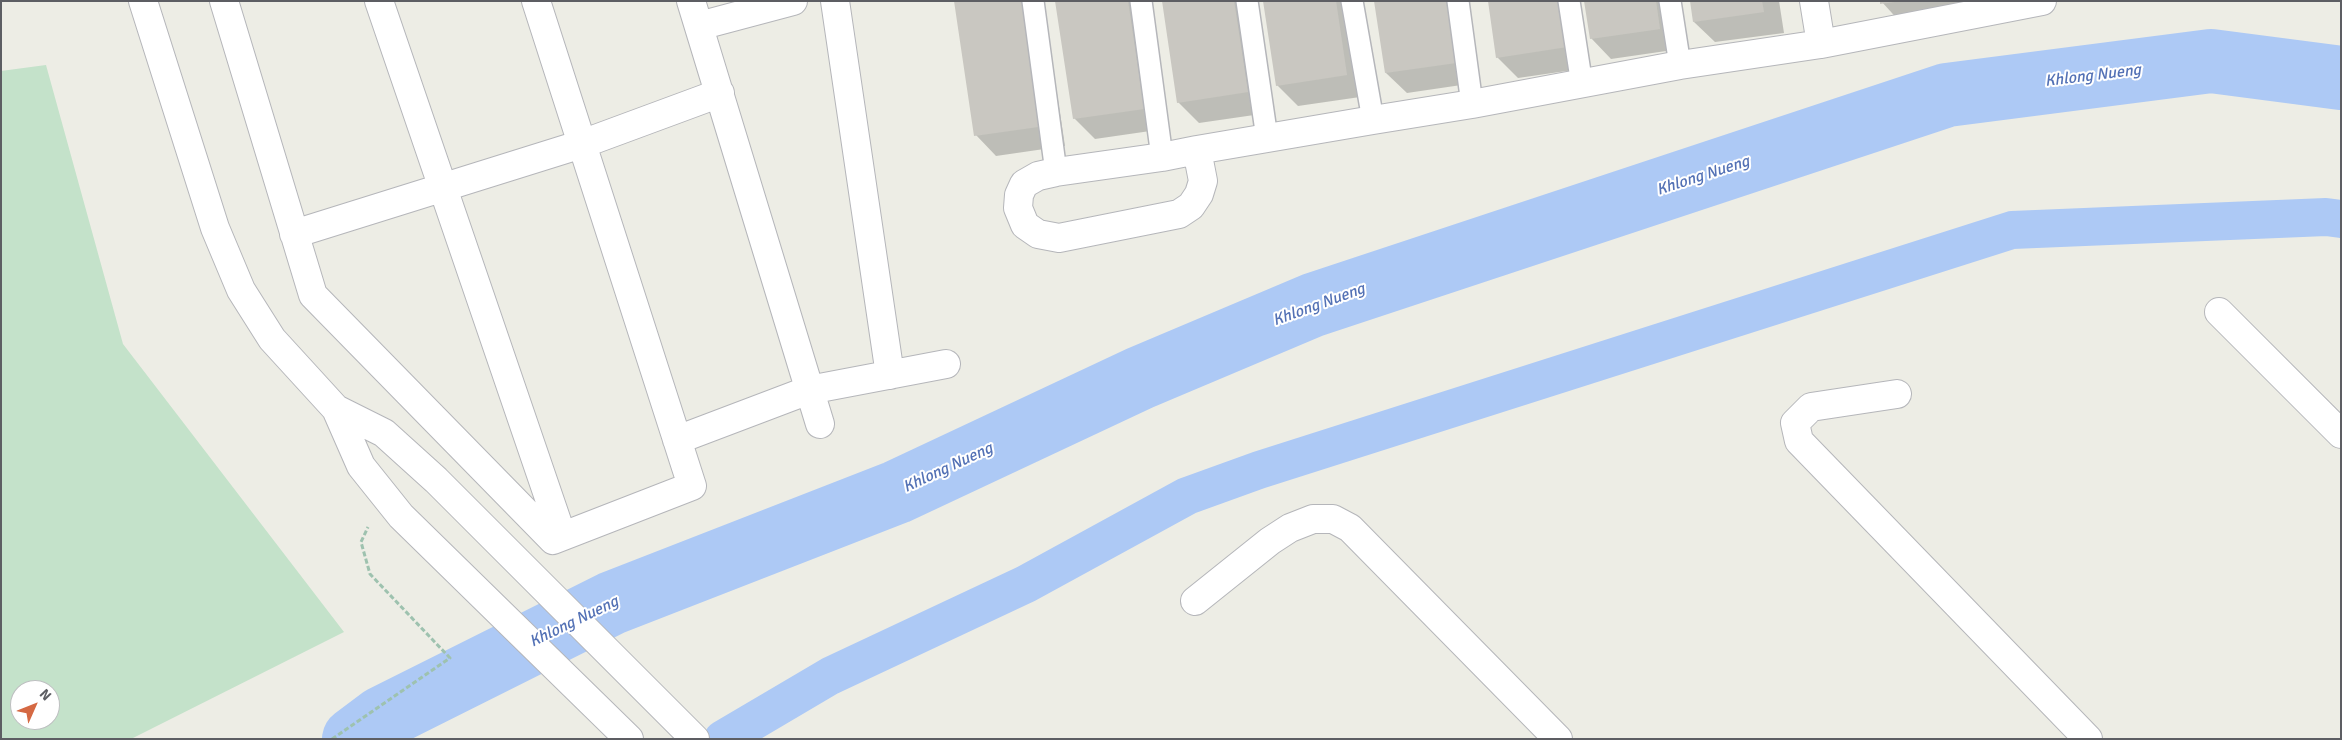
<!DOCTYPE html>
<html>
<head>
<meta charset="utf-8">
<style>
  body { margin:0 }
  #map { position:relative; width:2342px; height:740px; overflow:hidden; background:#edede5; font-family:Signika,sans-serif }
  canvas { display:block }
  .frame { position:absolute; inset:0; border:2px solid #5d5e63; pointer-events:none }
  .north { position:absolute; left:10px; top:680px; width:50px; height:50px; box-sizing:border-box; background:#fff; border:1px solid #bebfc1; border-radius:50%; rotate:46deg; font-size:14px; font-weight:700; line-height:20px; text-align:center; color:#5d5e63 }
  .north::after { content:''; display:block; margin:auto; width:18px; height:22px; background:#d56943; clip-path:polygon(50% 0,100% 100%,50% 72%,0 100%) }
</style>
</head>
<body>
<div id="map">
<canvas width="2342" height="740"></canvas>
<div class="frame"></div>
<div class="north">N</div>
</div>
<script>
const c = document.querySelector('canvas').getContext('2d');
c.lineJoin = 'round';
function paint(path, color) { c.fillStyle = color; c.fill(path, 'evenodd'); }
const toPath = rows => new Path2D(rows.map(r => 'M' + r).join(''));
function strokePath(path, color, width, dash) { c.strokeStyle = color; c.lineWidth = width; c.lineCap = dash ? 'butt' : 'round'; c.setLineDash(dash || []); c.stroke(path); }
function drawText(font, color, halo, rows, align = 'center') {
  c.font = font + ' Signika,sans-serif'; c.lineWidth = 4; c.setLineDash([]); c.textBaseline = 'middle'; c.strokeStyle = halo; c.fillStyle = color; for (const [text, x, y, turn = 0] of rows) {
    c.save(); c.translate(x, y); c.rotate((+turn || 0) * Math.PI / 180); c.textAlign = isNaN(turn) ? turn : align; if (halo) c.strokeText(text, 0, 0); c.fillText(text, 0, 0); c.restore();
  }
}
paint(toPath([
  [46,65,123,344,344,632,131,739,1,739,1,71],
  [20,690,50,690,50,720,20,720]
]), '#c4e2ca');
paint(toPath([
  [1043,1,1065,146,996,156,976,135],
  [1057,1,1145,1,1164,129,1095,139,1074,118],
  [1163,1,1251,1,1268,113,1199,123,1178,102],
  [1264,1,1352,1,1367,96,1298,106,1277,85],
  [1375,1,1463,1,1475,83,1407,93,1386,73],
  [1577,1,1587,68,1518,78,1497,57],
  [1585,1,1673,1,1680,49,1611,59,1591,38],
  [1691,1,1779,1,1784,33,1715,42,1694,22],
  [1881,1,1969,1,1902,24]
]), '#0003');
strokePath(toPath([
  [723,739,830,676,1026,584,1187,496,1259,470,2012,230,2326,217,2341,219]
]), '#adc9f5', 38);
strokePath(toPath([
  [354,739,382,718,612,603,897,492,1140,378,1313,305,1947,95,2211,61,2341,78]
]), '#adc9f5', 64);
paint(toPath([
  [954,1,1027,1,1045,126,974,136],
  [1055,1,1128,1,1144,109,1073,119],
  [1162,1,1234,1,1248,92,1177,103],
  [1263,1,1336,1,1347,75,1276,86],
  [1374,1,1446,1,1456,63,1385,73],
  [1488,1,1561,1,1567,47,1496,58],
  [1584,1,1656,1,1660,29,1590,39],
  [1690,1,1762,1,1764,12,1693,22],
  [1880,1,1894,1,1894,2,1880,4]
]), '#c9c7c1');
const service = toPath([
  [1033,1,1056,172],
  [1141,1,1162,157],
  [1247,1,1267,138],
  [1352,1,1373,120],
  [1458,1,1472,104],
  [1569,1,1582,85],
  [1670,1,1680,65]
]);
const minor = toPath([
  [143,1,215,228,241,290,272,339,336,409,361,466,401,516,629,739],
  [224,1,313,295,553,540,692,486,536,1],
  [379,1,562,536],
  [691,1,820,424],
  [835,1,890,375],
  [699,26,793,1],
  [1821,44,2042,1],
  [1197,150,1203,181,1199,194,1191,206,1179,214,1059,238,1038,234,1025,225,1018,208,1019,195,1024,184,1038,176,1056,172,1162,157,1197,150,1373,120,1472,104,1680,65,1821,44,1814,1],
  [294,234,582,144,720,93],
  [2219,312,2341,434],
  [1897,394,1811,407,1795,423,1799,441,2088,739],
  [336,409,384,433,436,480,695,739],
  [677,440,809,390,946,364],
  [1195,601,1270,541,1290,528,1313,519,1333,519,1350,528,1558,739]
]);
strokePath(service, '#b5b6ba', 24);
strokePath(minor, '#b5b6ba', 30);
strokePath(toPath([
  [332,739,450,658,370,574,361,542,368,527]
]), '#9ec2af', 3, [5, 2.5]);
strokePath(service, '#fff', 21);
strokePath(minor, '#fff', 28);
drawText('italic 16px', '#5371b5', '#fff', [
  ["Khlong Nueng",2093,76,-7],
  ["Khlong Nueng",1703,176,-18],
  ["Khlong Nueng",1319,305,-20],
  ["Khlong Nueng",948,468,-25],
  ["Khlong Nueng",574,622,-26]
]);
</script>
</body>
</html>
